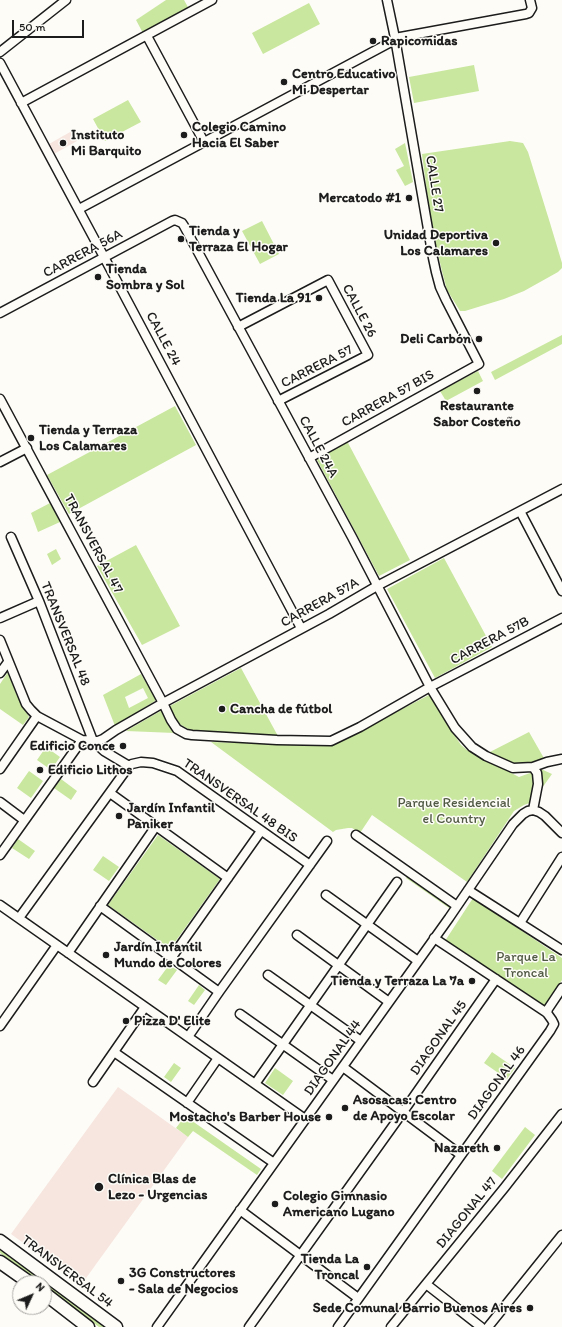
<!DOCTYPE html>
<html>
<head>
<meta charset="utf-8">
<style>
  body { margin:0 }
  #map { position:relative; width:562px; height:1327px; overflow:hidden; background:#fdfcf7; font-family:Itim,sans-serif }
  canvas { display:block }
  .north { position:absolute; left:12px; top:1275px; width:40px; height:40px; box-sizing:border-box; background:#fdfcf7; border:1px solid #a3a29f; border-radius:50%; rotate:46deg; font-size:11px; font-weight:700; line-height:16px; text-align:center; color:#1c1c1c }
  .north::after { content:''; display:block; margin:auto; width:14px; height:18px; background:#1c1c1c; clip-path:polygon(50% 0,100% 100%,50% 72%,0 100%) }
  .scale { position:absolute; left:12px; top:20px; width:72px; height:18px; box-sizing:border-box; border:2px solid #1c1c1c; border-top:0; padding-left:5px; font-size:12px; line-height:14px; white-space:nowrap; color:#1c1c1c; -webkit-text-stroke:3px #fdfcf7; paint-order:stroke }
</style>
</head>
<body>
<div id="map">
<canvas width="562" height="1327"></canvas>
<div class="north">N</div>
<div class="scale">50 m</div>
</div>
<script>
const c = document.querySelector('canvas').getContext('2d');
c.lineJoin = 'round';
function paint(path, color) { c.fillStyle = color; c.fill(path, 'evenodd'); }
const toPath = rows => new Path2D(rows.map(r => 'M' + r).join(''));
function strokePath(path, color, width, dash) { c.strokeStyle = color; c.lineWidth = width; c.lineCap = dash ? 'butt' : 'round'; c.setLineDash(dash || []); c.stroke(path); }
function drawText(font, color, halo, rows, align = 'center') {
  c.font = font + ' Itim,sans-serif'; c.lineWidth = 3; c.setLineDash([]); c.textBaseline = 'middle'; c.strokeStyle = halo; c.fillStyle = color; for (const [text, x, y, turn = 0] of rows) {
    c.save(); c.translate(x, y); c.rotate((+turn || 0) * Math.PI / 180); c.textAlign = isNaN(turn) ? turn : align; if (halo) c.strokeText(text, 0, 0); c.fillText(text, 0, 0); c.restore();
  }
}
paint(toPath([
  [72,131,77,141,54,154,49,144],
  [118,1087,188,1137,81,1285,11,1234]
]), '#f7e5df');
paint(toPath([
  [166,0,184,0,189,9,144,35,136,20],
  [309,3,320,24,263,54,252,33],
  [474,65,479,91,414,103,409,77],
  [128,100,141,122,105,141,93,119],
  [510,141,523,143,528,152,550,223,562,263,562,268,558,272,524,291,504,299,465,311,460,311,447,290,442,271,431,223,422,154],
  [405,143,413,182,405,186,396,170,404,166,395,149],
  [262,221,279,254,260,264,242,231],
  [562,335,562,344,495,380,491,372],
  [478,371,483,381,446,401,440,391],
  [175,406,196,445,69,514,47,475],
  [347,441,410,560,379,576,316,458],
  [50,503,60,522,38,532,31,513],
  [136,545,180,626,142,645,97,566],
  [56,549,61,559,52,565,47,554],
  [444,558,492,647,435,678,387,589],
  [241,668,279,738,195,733,176,722,168,707],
  [8,672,17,696,29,717,23,725,0,709,0,684],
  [141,674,155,698,155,701,115,726,103,695],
  [143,688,148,698,129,708,125,697],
  [431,694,449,727,461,745,467,750,519,777,541,769,552,774,532,802,524,805,514,811,467,882,372,815,360,833,352,828,348,828,336,830,333,832,211,742,331,746],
  [164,709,175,733,126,731],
  [529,732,545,760,525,765,515,765,488,753],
  [46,747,60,757,51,770,37,760],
  [29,771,43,781,31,798,17,788],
  [61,779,77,791,71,800,54,788],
  [158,835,220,879,170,949,108,905],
  [18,839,35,851,29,859,12,848],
  [103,856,119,867,109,881,93,870],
  [408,875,451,905,449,908,406,878],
  [473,898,562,958,562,980,544,1008,445,941],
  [169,965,177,970,166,985,158,980],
  [199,985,205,990,194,1005,188,1001],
  [492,1052,515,1068,507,1079,484,1063],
  [174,1063,181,1068,171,1082,164,1077],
  [275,1068,293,1081,283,1095,265,1083],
  [185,1116,261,1169,257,1175,193,1131,188,1137,176,1128],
  [525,1127,535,1135,502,1179,492,1171],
  [0,1248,108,1327,99,1327,44,1286,44,1283,40,1283,0,1253]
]), '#c9e79e');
const street = toPath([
  [147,36,204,142],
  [0,52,66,0],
  [0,63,104,257,301,628],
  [21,103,212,0],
  [79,209,391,42,395,38,526,14,529,13,532,8,530,0],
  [0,313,172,221,175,220,182,223,184,226,352,537,430,687,455,728,472,747,486,756,513,768,533,767,547,762,562,759],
  [238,327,328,280,368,355,278,401],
  [0,399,163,703,171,720,177,729,186,734,192,735,277,740,331,741,360,727,430,687,562,618],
  [309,458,479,364,446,300,440,287,436,272,433,258,395,38,387,0],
  [0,462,27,448],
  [520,511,562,591],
  [11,537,39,601,93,741,104,751,129,766,132,764,141,762,153,763,177,771,310,865],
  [0,618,39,601],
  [0,640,26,704,31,710,37,716,82,740,98,741,103,739,116,730,163,703,329,614,377,586,562,489],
  [0,673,8,662],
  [0,769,37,716],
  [110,793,228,878],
  [0,802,24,820],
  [533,810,538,784,537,773,533,767],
  [533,810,539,812,545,816,562,833],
  [356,835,457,906],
  [0,855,82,740],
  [468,890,562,950],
  [326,895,418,961],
  [0,905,305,1119],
  [100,906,219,992],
  [19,918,129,766],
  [520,923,562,857],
  [297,935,389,1002],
  [68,953,156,826],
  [172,957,261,831],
  [268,975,361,1041],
  [547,1013,548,1009,562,988],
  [240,1014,333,1080],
  [0,1026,57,945],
  [188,1037,219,992,327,841],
  [114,1052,274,1163],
  [343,1067,461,1155],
  [93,1082,145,1007],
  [255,1084,397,882],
  [187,1103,218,1058],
  [240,1210,358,1298],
  [426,1284,481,1327],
  [157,1327,449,918,513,824,523,814,528,811,533,810],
  [249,1327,403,1112,496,979],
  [338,1327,550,1031,554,1024,552,1020,547,1013,434,938],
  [391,1327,505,1187,562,1114],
  [488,1327,562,1235]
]);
const primary = toPath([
  [0,1241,116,1327],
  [0,1262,30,1283],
  [44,1293,88,1327]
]);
strokePath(street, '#1c1c1c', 11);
strokePath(primary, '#1c1c1c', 15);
strokePath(street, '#fdfcf7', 8);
strokePath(primary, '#fdfcf7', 12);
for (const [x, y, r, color] of [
  [373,41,4,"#1c1c1c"],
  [284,82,4,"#1c1c1c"],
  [184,135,4,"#1c1c1c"],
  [63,143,4,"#1c1c1c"],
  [409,198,4,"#1c1c1c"],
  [181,239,4,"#1c1c1c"],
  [496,243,4,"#1c1c1c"],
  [98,277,4,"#1c1c1c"],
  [319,298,4,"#1c1c1c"],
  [479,339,4,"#1c1c1c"],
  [477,391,4,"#1c1c1c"],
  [31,438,4,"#1c1c1c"],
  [222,709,4,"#1c1c1c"],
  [123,746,4,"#1c1c1c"],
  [40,770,4,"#1c1c1c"],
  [119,816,4,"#1c1c1c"],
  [106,955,4,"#1c1c1c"],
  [472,981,4,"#1c1c1c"],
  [126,1021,4,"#1c1c1c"],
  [345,1108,4,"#1c1c1c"],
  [329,1117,4,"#1c1c1c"],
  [497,1148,4,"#1c1c1c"],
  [99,1187,5,"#1c1c1c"],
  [275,1204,4,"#1c1c1c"],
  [367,1267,4,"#1c1c1c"],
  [121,1281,4,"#1c1c1c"],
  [530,1308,4,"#1c1c1c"]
]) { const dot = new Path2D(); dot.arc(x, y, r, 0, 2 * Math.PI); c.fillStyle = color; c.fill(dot); strokePath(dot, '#fdfcf7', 1.5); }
drawText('bold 14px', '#1c1c1c', '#fdfcf7', [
  ["Rapicomidas",381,41],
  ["Centro Educativo",292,74],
  ["Mi Despertar",292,90],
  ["Colegio Camino",192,127],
  ["Hacia El Saber",192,143],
  ["Instituto",71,135],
  ["Mi Barquito",71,151],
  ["Mercatodo #1",401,198,"right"],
  ["Tienda y",189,231],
  ["Terraza El Hogar",189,247],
  ["Unidad Deportiva",488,235,"right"],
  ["Los Calamares",488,251,"right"],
  ["Tienda",106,269],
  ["Sombra y Sol",106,285],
  ["Tienda La 91",311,298,"right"],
  ["Deli Carbón",471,339,"right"],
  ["Restaurante",477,406,"center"],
  ["Sabor Costeño",477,422,"center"],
  ["Tienda y Terraza",39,430],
  ["Los Calamares",39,446],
  ["Cancha de fútbol",230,709],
  ["Edificio Conce",115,746,"right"],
  ["Edificio Lithos",48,770],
  ["Jardín Infantil",127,808],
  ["Paniker",127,824],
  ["Jardín Infantil",114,947],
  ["Mundo de Colores",114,963],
  ["Tienda y Terraza La 7a",464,981,"right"],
  ["Pizza D' Elite",134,1021],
  ["Asosacas: Centro",353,1100],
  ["de Apoyo Escolar",353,1116],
  ["Mostacho's Barber House",321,1117,"right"],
  ["Nazareth",489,1148,"right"],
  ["Clínica Blas de",108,1179],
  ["Lezo - Urgencias",108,1195],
  ["Colegio Gimnasio",283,1196],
  ["Americano Lugano",283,1212],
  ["Tienda La",359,1259,"right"],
  ["Troncal",359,1275,"right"],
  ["3G Constructores",129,1273],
  ["- Sala de Negocios",129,1289],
  ["Sede Comunal Barrio Buenos Aires",522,1308,"right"]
], 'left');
drawText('14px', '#1c1c1c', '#fdfcf7', [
  ["CALLE 27",434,184,81],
  ["CARRERA 56A",83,254,-28],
  ["CALLE 26",359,311,62],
  ["CALLE 24",163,339,62],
  ["CARRERA 57",317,367,-27],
  ["CARRERA 57 BIS",388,399,-29],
  ["CALLE 24A",318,447,62],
  ["TRANSVERSAL 47",93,544,62],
  ["CARRERA 57A",320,603,-29],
  ["TRANSVERSAL 48",65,634,68],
  ["CARRERA 57B",490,641,-28],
  ["TRANSVERSAL 48 BIS",240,801,35],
  ["DIAGONAL 45",439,1038,-55],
  ["DIAGONAL 44",333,1058,-55],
  ["DIAGONAL 46",497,1083,-54],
  ["DIAGONAL 47",467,1213,-51],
  ["TRANSVERSAL 54",67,1272,37]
]);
drawText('14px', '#505943', '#fdfcf7', [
  ["Parque Residencial",454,803],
  ["el Country",454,819],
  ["Parque La",526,957],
  ["Troncal",526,973]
]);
</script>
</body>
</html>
